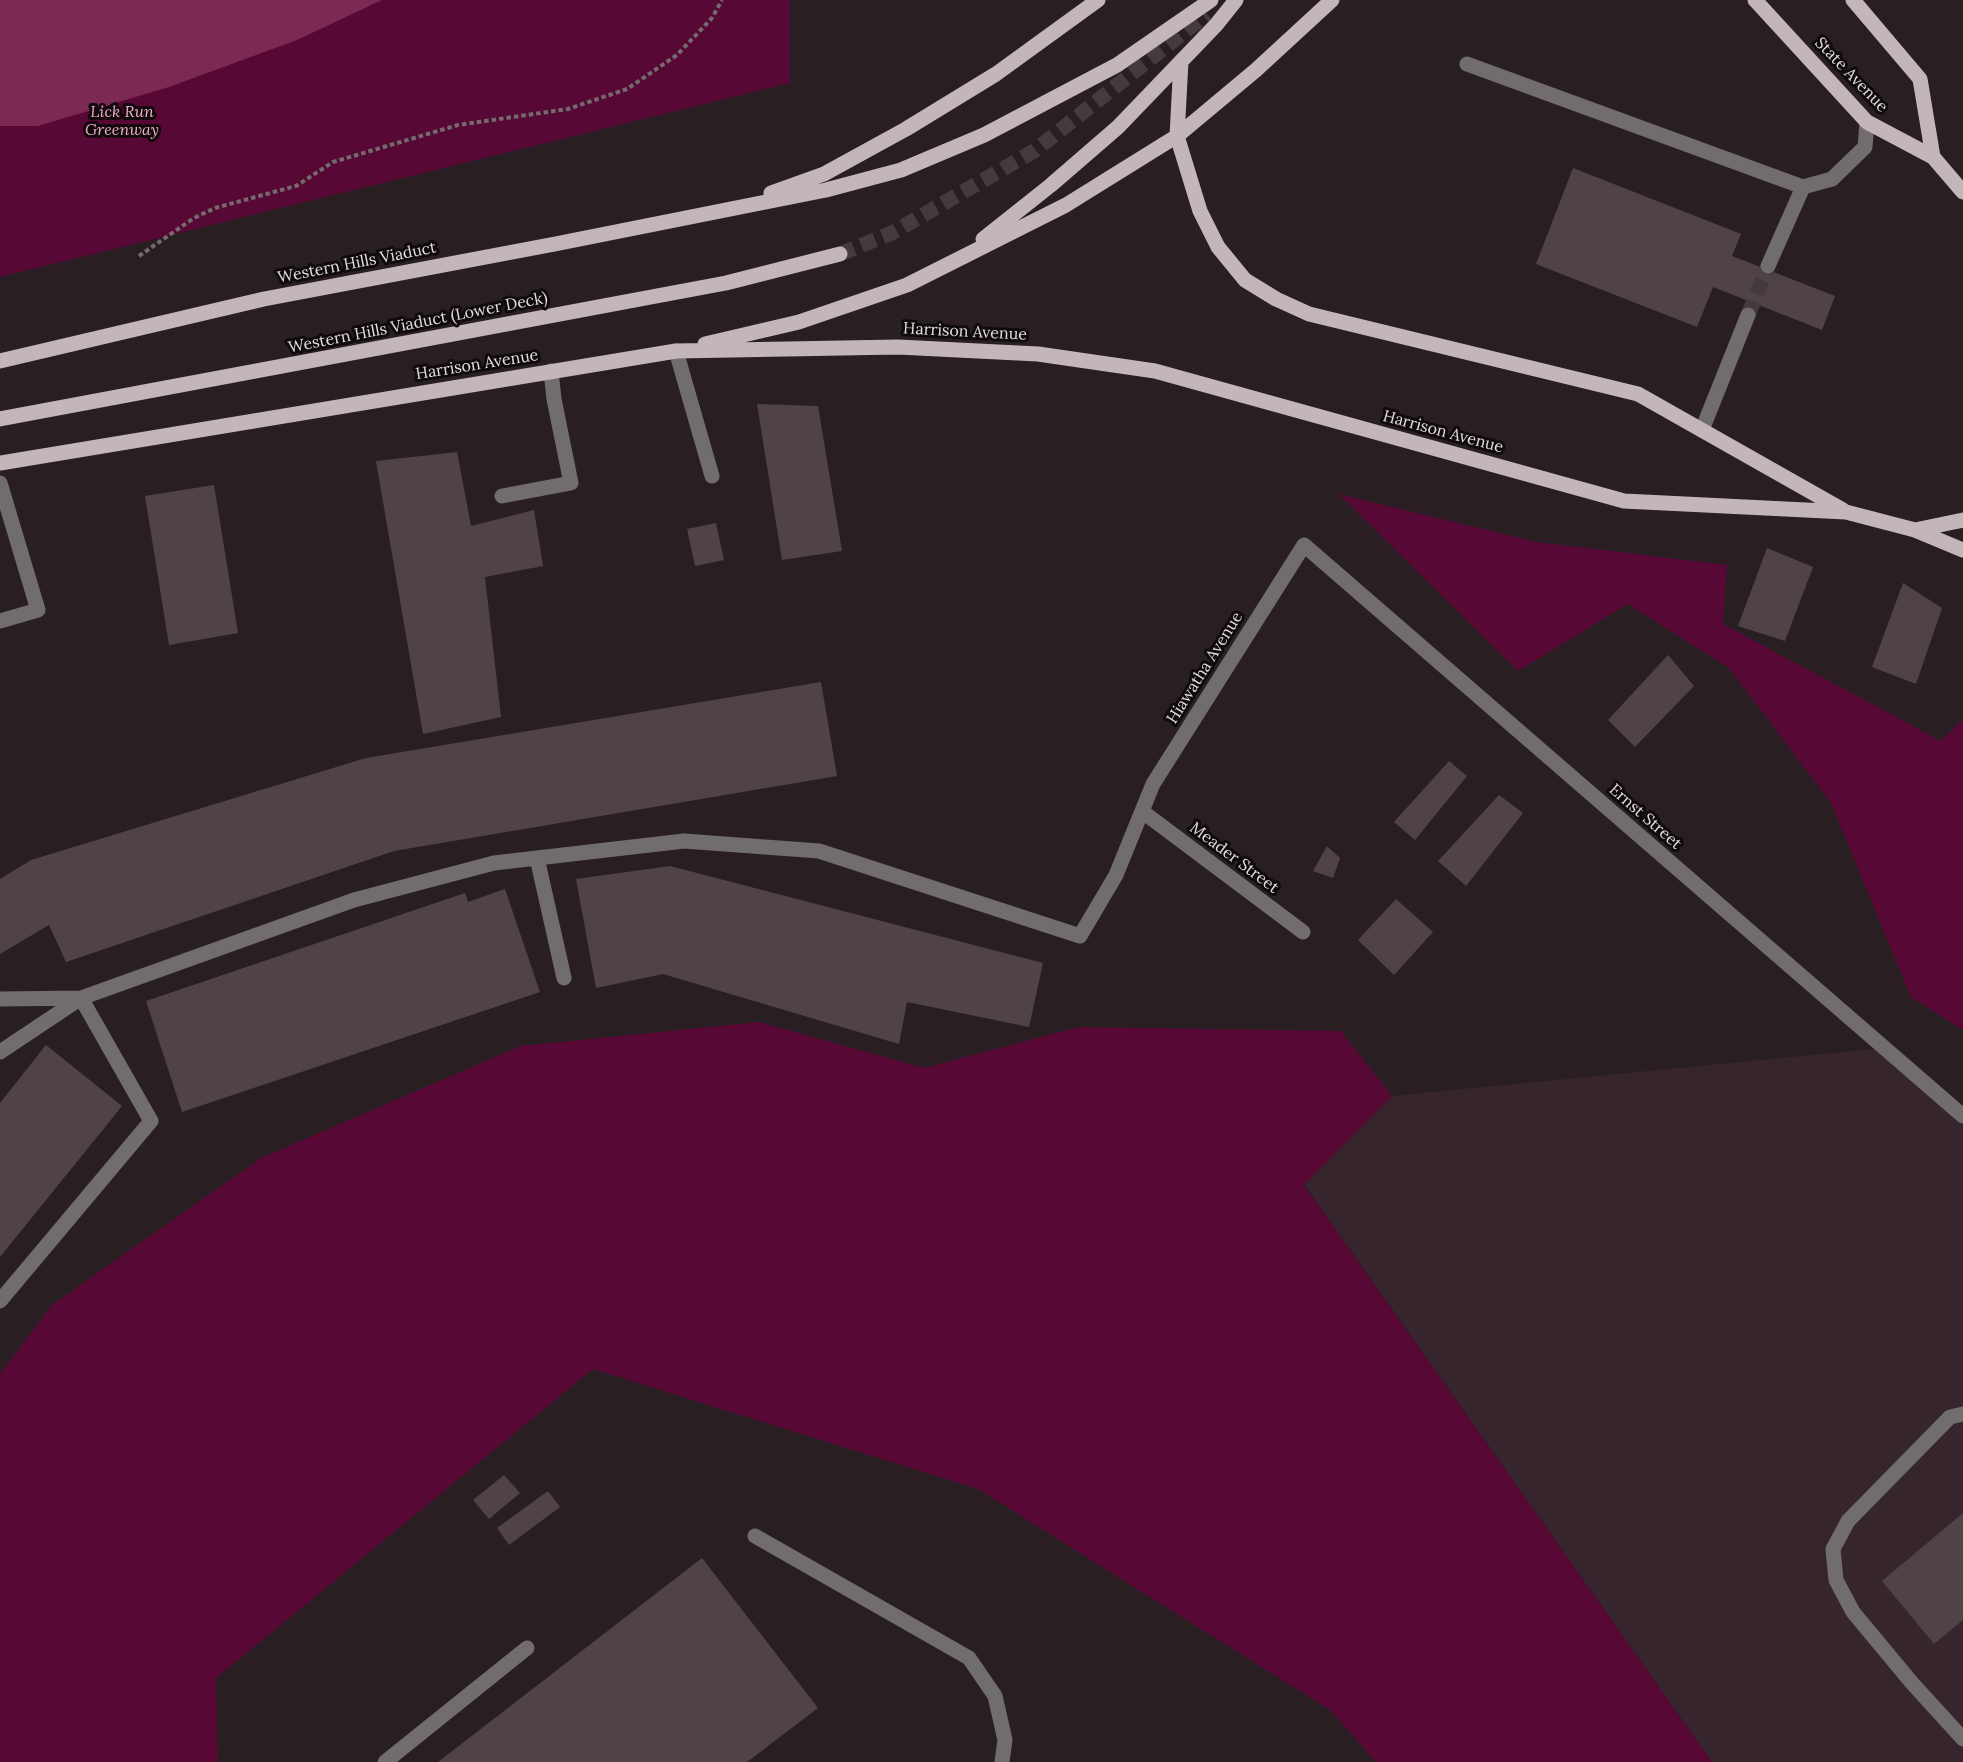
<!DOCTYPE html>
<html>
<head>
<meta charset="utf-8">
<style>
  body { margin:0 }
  canvas { display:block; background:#291f23 }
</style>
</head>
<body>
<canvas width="1963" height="1762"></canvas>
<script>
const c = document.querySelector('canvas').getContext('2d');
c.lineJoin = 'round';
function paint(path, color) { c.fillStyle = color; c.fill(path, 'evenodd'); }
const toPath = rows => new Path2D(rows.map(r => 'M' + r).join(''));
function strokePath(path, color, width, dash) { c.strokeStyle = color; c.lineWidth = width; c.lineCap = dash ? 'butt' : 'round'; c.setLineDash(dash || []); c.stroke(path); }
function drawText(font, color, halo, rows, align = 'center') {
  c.font = font + ' Lora,serif'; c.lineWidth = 6; c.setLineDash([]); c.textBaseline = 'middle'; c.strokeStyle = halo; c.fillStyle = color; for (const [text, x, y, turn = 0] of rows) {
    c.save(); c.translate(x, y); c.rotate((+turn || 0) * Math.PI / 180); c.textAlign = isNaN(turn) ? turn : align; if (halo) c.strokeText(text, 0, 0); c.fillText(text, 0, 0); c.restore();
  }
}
paint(toPath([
  [1885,1048,1963,1116,1963,1762,1712,1762,1304,1184,1392,1096]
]), '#36252c');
paint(toPath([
  [0,0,790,0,790,83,0,277],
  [1339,494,1536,542,1727,565,1723,624,1941,741,1963,719,1963,1030,1911,997,1831,803,1729,668,1628,604,1518,671],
  [759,1022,924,1068,1079,1027,1341,1031,1392,1096,1304,1185,1712,1762,1376,1762,1330,1710,978,1489,593,1369,216,1678,218,1762,0,1762,0,1374,52,1305,261,1158,521,1046]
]), '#580834');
paint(toPath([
  [0,0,382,0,297,40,169,87,38,126,0,126]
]), '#7d2a52');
paint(toPath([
  [1573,168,1741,234,1732,256,1835,296,1822,330,1713,287,1697,327,1536,264],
  [757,404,818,406,842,551,782,560],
  [457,452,471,526,534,510,543,566,485,577,501,717,423,734,376,461],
  [214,485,238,633,169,645,145,496],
  [716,523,724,560,695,566,687,529],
  [1767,548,1813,567,1785,641,1738,626],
  [1903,583,1942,608,1916,684,1872,667],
  [1668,655,1694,686,1635,747,1608,720],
  [821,682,837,776,394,851,66,962,49,925,0,954,0,879,31,860,366,758],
  [1449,761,1467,776,1415,840,1394,822],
  [1499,795,1523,813,1466,886,1438,861],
  [1327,846,1340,858,1333,878,1313,871],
  [670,866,1043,963,1029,1027,907,1002,899,1044,663,974,596,988,576,879],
  [505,889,540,992,182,1112,146,1001,465,893,468,902],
  [1396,899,1433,932,1394,975,1358,940],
  [46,1045,122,1106,0,1257,0,1103],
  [504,1475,520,1493,489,1519,473,1500],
  [548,1491,560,1507,509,1545,497,1528],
  [1963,1513,1963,1620,1934,1644,1882,1581],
  [702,1558,818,1708,747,1762,438,1762]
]), '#4f4348');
strokePath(toPath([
  [1748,315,1768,266]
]), '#453b3f', 15, [15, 8]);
strokePath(toPath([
  [840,254,892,233,1034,151,1207,14]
]), '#453b3f', 15, [15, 8]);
strokePath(toPath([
  [139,256,194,218,215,208,296,186,333,162,458,125,568,109,627,89,677,55,712,18,722,0]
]), '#736b6e', 4, [4.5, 3]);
strokePath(toPath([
  [1467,64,1803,187,1832,179,1865,147,1867,122],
  [1768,266,1803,187],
  [676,351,712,476],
  [1702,430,1748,315],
  [0,483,38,610,0,621],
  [502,496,571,483,554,399,551,371],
  [1143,812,1303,932],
  [537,858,564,978],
  [0,999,81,998],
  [0,1052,81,998],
  [0,1301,151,1121,81,998,354,900,494,863,684,841,819,851,1080,936,1116,875,1153,784,1304,545,1963,1116],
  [1963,1414,1950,1417,1848,1521,1833,1549,1836,1580,1853,1612,1912,1683,1963,1739],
  [755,1536,969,1658,995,1696,1005,1740,1002,1762],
  [385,1762,527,1648]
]), '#716c6e', 15);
strokePath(toPath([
  [1755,0,1867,122,1933,157,1963,192],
  [1853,0,1920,79,1933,157],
  [1181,61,1177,136,1200,211,1218,247,1245,280,1276,299,1309,314,1638,394,1843,510],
  [771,193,824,174,906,129,996,74,1098,0],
  [983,239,1051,185,1118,127,1216,25,1236,0],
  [705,344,799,322,907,285,1066,205,1177,136,1256,70,1332,0],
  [0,361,264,299,555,244,826,190,901,170,984,135,1117,65,1211,0],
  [0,419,726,283,840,254],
  [0,463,676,351,898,347,1038,354,1155,371,1624,501,1846,512,1915,530,1963,550],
  [1915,530,1963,520]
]), '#c2b6ba', 15);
drawText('16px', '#e3dcde', '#0f0a0c', [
  ["State Avenue",1851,75,46],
  ["Western Hills Viaduct",357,263,-11],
  ["Western Hills Viaduct (Lower Deck)",418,323,-11],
  ["Harrison Avenue",965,332,3],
  ["Harrison Avenue",477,365,-9],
  ["Harrison Avenue",1443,432,15],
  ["Hiawatha Avenue",1205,668,-58],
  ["Ernst Street",1645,817,41],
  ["Meader Street",1234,858,37]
]);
drawText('italic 16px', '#f2aac6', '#0f0a0c', [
  ["Lick Run",122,112],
  ["Greenway",122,130]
]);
</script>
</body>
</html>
